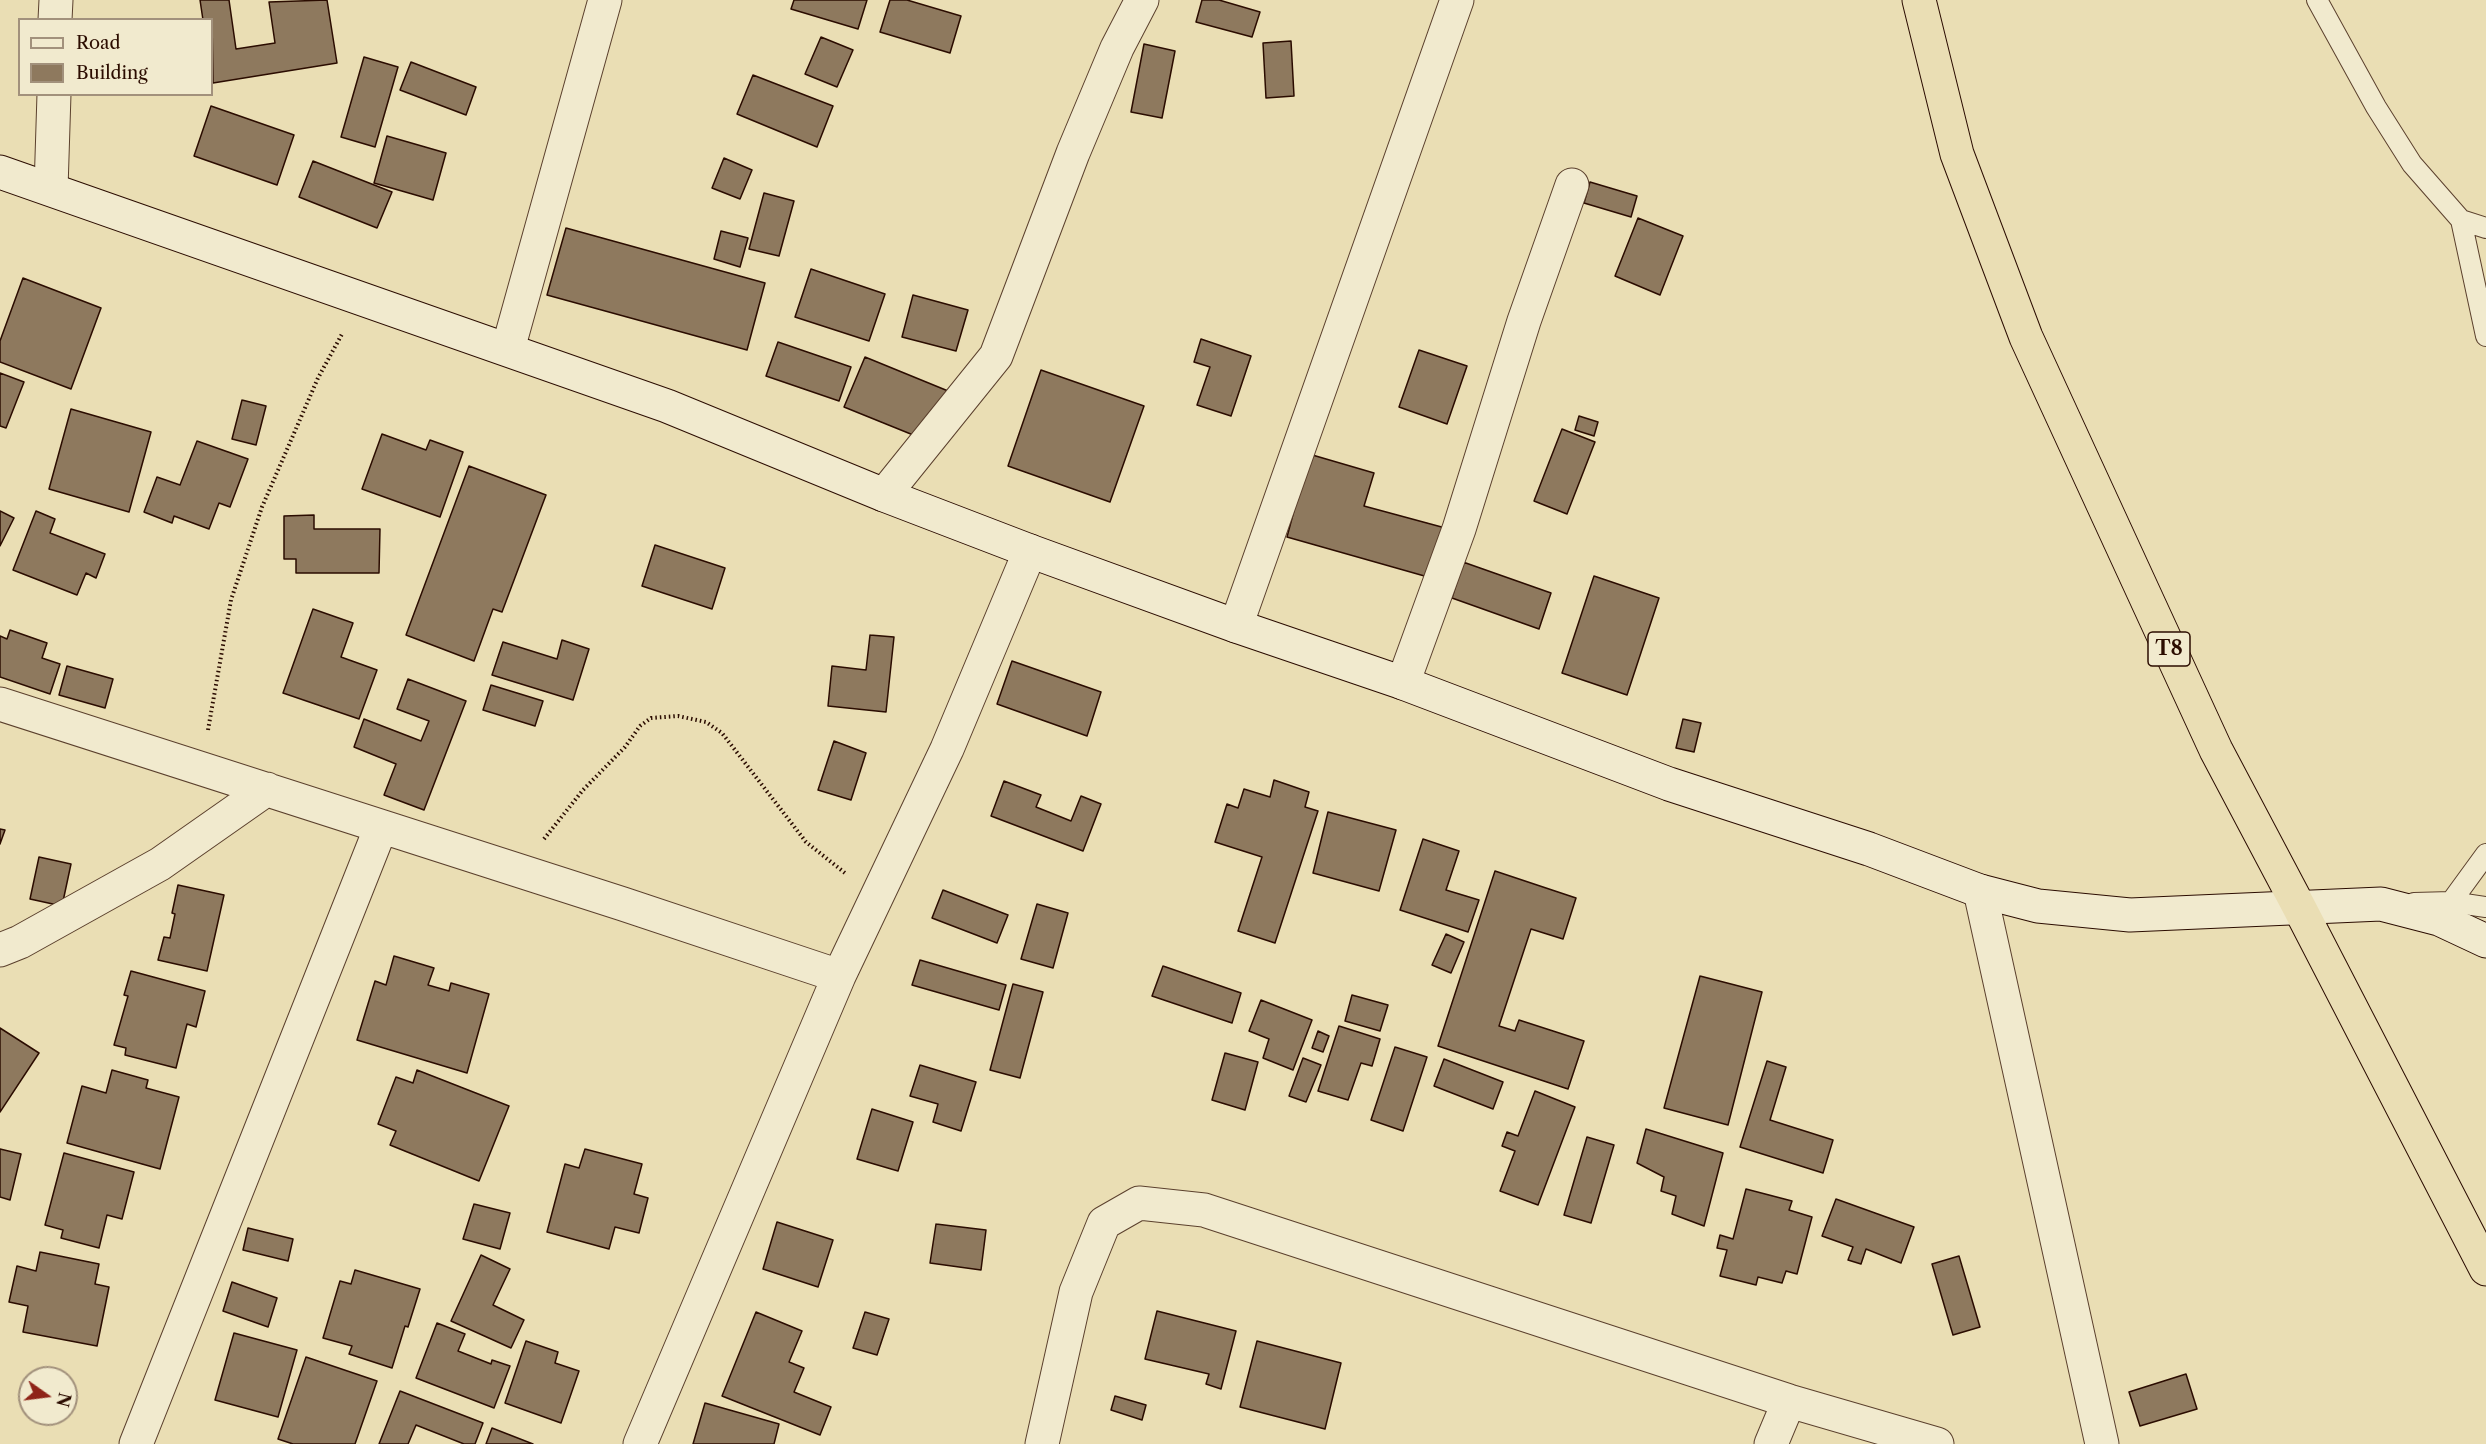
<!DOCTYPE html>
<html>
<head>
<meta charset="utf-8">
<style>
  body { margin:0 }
  #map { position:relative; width:2486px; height:1444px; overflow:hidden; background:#eadeb4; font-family:"Libre Caslon Text",serif }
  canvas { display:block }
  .legend { position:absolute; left:18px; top:18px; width:195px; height:78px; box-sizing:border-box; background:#f1eace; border:2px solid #a2917c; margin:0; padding:8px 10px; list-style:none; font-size:18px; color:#2b0c00 }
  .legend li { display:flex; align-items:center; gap:12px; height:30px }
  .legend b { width:30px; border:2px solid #a2917c }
  .north { position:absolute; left:18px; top:1366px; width:60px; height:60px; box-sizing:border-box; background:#f1eace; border:2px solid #a2917c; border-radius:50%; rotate:104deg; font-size:16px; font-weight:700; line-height:24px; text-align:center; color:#2b0c00 }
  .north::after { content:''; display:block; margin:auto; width:21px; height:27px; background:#8f2418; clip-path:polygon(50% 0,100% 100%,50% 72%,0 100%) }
</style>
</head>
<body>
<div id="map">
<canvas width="2486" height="1444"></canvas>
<ul class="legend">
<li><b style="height:8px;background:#f1eace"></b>Road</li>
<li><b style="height:16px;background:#8e795e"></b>Building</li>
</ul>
<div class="north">N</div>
</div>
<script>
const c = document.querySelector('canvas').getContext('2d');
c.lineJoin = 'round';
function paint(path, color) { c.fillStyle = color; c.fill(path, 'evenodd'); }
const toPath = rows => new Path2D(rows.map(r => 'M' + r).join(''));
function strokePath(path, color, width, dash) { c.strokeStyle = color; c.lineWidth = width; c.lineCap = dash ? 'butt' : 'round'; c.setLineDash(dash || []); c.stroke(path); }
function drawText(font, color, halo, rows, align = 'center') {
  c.font = font + ' "Libre Caslon Text",serif'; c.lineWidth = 6; c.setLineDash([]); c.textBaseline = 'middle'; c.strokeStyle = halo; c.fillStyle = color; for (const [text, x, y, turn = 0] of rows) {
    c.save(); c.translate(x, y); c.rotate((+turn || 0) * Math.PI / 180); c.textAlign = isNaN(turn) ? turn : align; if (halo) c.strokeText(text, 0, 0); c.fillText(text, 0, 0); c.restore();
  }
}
const building = toPath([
  [200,0,229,0,236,49,275,43,269,2,327,0,337,63,213,83,212,20,203,20,200,0],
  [794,0,867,0,858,29,791,9,794,0],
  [890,0,907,0,961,16,950,53,880,32,890,0],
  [1202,0,1219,0,1260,12,1252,37,1196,22,1202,0],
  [821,37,853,50,837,87,805,74,821,37],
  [1291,41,1294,96,1266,98,1263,43,1291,41],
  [1144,44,1175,51,1162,118,1131,112,1144,44],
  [364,57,398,67,375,147,341,137,364,57],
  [411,62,476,87,466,115,400,90,411,62],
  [753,75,833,106,817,147,737,114,753,75],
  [211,106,294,135,277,185,194,156,211,106],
  [387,136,446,153,433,200,374,183,387,136],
  [724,158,752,170,740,199,712,188,724,158],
  [313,161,392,192,377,228,299,197,313,161],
  [1590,182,1637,196,1631,217,1584,203,1590,182],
  [764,193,794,201,779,256,749,249,764,193],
  [1638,218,1683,236,1660,295,1615,276,1638,218],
  [566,228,765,283,747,350,547,295,566,228],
  [721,231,748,238,740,267,714,259,721,231],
  [811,269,885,294,869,341,795,317,811,269],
  [23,278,101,308,71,389,0,362,0,341,23,278],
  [913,295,968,310,956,351,902,337,913,295],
  [1201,339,1251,356,1231,416,1197,405,1210,367,1194,362,1201,339],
  [778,342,851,367,839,401,766,376,778,342],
  [1419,350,1467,366,1447,424,1399,407,1419,350],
  [865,357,953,393,933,443,844,407,865,357],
  [1041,370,1144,406,1110,502,1008,466,1041,370],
  [0,373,24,382,6,428,0,426,0,373],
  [242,400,266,406,256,445,232,439,242,400],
  [71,409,151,432,129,512,49,489,71,409],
  [1579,416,1598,422,1594,436,1575,430,1579,416],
  [1562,429,1595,442,1567,514,1534,501,1562,429],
  [382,434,426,450,430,440,463,452,440,517,362,489,382,434],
  [197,441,248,459,230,507,219,503,209,529,174,516,172,523,144,512,157,477,180,485,197,441],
  [1309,454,1374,473,1364,506,1449,529,1435,579,1287,537,1309,454],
  [469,466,546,495,502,612,493,609,474,661,406,635,469,466],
  [0,511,14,518,0,546,0,511],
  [36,511,55,519,50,533,105,554,96,578,86,573,77,595,13,570,36,511],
  [314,515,314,529,380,529,379,573,296,573,296,559,284,559,284,516,314,515],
  [655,545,725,568,712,609,642,586,655,545],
  [1463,562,1551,593,1539,629,1452,598,1463,562],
  [1594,576,1659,598,1627,695,1562,673,1594,576],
  [313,609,353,623,341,657,377,670,359,719,283,693,313,609],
  [10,630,47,643,42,658,60,664,50,694,0,677,0,636,7,639,10,630],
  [870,635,894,637,886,712,828,706,832,666,866,670,870,635],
  [562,640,589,649,573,700,492,675,503,642,557,659,562,640],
  [1012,661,1101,692,1087,736,997,704,1012,661],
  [67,666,113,679,105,708,59,695,67,666],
  [408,679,466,701,424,810,384,795,396,764,354,747,364,719,421,741,429,721,397,709,408,679],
  [491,685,543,701,535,726,483,710,491,685],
  [1683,719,1701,723,1694,752,1676,748,1683,719],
  [834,741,866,753,851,800,818,790,834,741],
  [1274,780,1309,792,1305,807,1318,811,1275,943,1238,931,1262,857,1215,842,1227,804,1238,808,1244,789,1270,797,1274,780],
  [1004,781,1041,795,1036,807,1071,821,1081,796,1101,804,1083,851,991,816,1004,781],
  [1328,812,1396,830,1379,891,1313,873,1328,812],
  [0,829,5,830,0,844,0,829],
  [1423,839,1459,851,1446,890,1479,900,1468,932,1400,910,1423,839],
  [39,857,71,864,62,906,30,899,39,857],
  [1495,871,1576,898,1563,939,1531,929,1499,1026,1515,1031,1519,1020,1584,1041,1568,1089,1438,1046,1495,871],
  [178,885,224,895,207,971,158,960,164,937,170,938,175,914,172,913,178,885],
  [943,890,1008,915,997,943,932,918,943,890],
  [1037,904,1068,913,1053,968,1021,959,1037,904],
  [1446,934,1464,942,1451,973,1432,965,1446,934],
  [394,956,434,968,428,985,449,991,451,983,489,994,467,1073,357,1040,375,981,386,985,394,956],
  [920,960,1006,985,999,1010,912,985,920,960],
  [1163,966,1241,993,1232,1023,1152,996,1163,966],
  [131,971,205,991,196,1027,187,1024,176,1068,125,1055,126,1048,114,1045,128,996,124,995,131,971],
  [1700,976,1762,992,1728,1125,1664,1108,1700,976],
  [1013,984,1043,992,1020,1078,990,1070,1013,984],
  [1352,995,1388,1005,1380,1031,1345,1021,1352,995],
  [1261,1000,1312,1020,1293,1070,1263,1058,1269,1039,1249,1031,1261,1000],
  [1339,1026,1380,1039,1372,1066,1361,1063,1348,1100,1318,1091,1339,1026],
  [0,1028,39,1053,0,1112,0,1028],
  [1318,1031,1329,1036,1323,1052,1312,1048,1318,1031],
  [1395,1047,1427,1057,1403,1131,1371,1120,1395,1047],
  [1225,1053,1258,1062,1245,1110,1212,1100,1225,1053],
  [1303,1058,1321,1065,1306,1102,1289,1096,1303,1058],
  [1444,1059,1503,1082,1493,1109,1434,1086,1444,1059],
  [1767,1061,1786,1067,1770,1120,1833,1140,1823,1173,1740,1147,1767,1061],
  [920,1065,976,1082,961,1131,933,1122,938,1104,910,1096,920,1065],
  [112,1070,148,1080,146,1088,179,1097,160,1169,67,1143,82,1086,106,1093,112,1070],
  [417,1070,509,1106,479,1181,390,1145,396,1131,378,1124,396,1077,413,1083,417,1070],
  [1535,1091,1575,1107,1538,1205,1500,1191,1515,1151,1502,1146,1507,1132,1518,1136,1535,1091],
  [872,1109,913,1122,898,1171,857,1159,872,1109],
  [1646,1129,1723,1153,1704,1226,1672,1214,1676,1196,1661,1191,1664,1177,1637,1163,1646,1129],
  [1587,1137,1614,1145,1591,1223,1564,1215,1587,1137],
  [0,1149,21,1154,10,1200,0,1197,0,1149],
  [585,1149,642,1164,634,1194,648,1198,639,1233,615,1227,609,1249,547,1232,565,1164,579,1168,585,1149],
  [64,1153,134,1172,122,1219,107,1215,99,1248,61,1238,63,1230,45,1225,64,1153],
  [1746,1189,1792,1201,1789,1210,1812,1217,1797,1274,1786,1271,1782,1283,1758,1277,1756,1285,1720,1276,1727,1250,1717,1248,1720,1235,1733,1239,1746,1189],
  [1836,1199,1914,1227,1901,1263,1866,1249,1861,1264,1848,1260,1853,1247,1822,1236,1836,1199],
  [474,1204,510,1213,500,1249,463,1239,474,1204],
  [777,1222,833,1240,818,1287,763,1269,777,1222],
  [936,1224,986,1230,981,1270,930,1263,936,1224],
  [248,1228,293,1239,288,1261,243,1250,248,1228],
  [40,1252,99,1264,95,1284,109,1287,97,1346,23,1332,28,1306,9,1302,17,1266,36,1271,40,1252],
  [481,1255,510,1269,493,1305,524,1320,511,1348,451,1321,481,1255],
  [1959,1256,1980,1327,1953,1335,1932,1264,1959,1256],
  [355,1270,420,1289,408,1327,405,1326,392,1368,349,1354,352,1346,323,1338,340,1281,351,1284,355,1270],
  [232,1282,277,1298,268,1327,223,1311,232,1282],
  [1157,1311,1236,1331,1221,1389,1206,1384,1209,1374,1145,1359,1157,1311],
  [756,1312,802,1331,789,1362,804,1368,794,1392,831,1407,820,1435,722,1396,756,1312],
  [865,1312,889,1319,877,1355,853,1348,865,1312],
  [437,1323,465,1334,458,1351,491,1364,492,1360,510,1366,494,1408,416,1378,437,1323],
  [234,1333,297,1350,278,1417,215,1400,234,1333],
  [526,1341,558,1352,555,1363,579,1371,561,1423,505,1403,526,1341],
  [1257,1341,1341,1363,1325,1429,1240,1407,1257,1341],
  [306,1357,377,1381,355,1444,293,1444,278,1439,306,1357],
  [2186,1374,2197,1409,2140,1426,2129,1392,2186,1374],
  [400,1391,483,1423,475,1444,464,1444,416,1425,408,1444,379,1444,400,1391],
  [1115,1396,1146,1405,1142,1420,1111,1410,1115,1396],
  [705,1403,779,1424,774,1444,693,1444,705,1403],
  [492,1428,533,1444,486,1444,492,1428]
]);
paint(building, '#8e795e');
strokePath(building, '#2b0c00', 1.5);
const lane = toPath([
  [2317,0,2376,107,2412,164,2461,220,2486,228],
  [2461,220,2486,336],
  [2451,902,2486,854],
  [2414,903,2451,902,2486,907]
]);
const street = toPath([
  [55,20,56,0],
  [51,189,54,94],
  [508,349,605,0],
  [884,495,996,356,1073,153,1117,48,1142,0],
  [1236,626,1457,0],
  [1403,683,1459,529,1524,321,1572,185],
  [0,704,623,904,839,976],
  [1980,891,2102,1444],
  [0,950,20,942,160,864,267,789],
  [136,1444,381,827],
  [640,1444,839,976,947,749,1030,551],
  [1042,1444,1076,1292,1104,1223,1139,1203,1204,1210,1789,1401,1937,1444],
  [1771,1444,1789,1401]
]);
const secondary = toPath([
  [0,172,667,406,884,495,1030,551,1236,626,1403,683,1669,784,1869,849,1980,891,2038,906,2130,915,2381,904,2439,919,2486,941]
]);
const highway = toPath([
  [1919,0,1957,154,2026,337,2216,750,2299,907,2486,1269]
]);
strokePath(lane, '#5b402d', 22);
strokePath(street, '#5b402d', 35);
strokePath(secondary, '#2b0c00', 35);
strokePath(highway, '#2b0c00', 35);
strokePath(toPath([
  [208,730,231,600,262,507,318,378,342,334],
  [544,839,583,790,625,747,640,726,651,718,678,716,706,722,722,733,806,842,845,873]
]), '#2b0c00', 4, [1.5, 3]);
strokePath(lane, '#f1eace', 20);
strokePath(street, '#f1eace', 33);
strokePath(secondary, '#f1eace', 33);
strokePath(highway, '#eadeb4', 33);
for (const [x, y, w] of [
  [2169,649,42]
]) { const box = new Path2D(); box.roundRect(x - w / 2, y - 17, w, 34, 4.5); c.fillStyle = '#f1eace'; c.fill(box); strokePath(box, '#2b0c00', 1.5); }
drawText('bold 20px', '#2b0c00', null, [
  ["T8",2169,649]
]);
</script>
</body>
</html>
